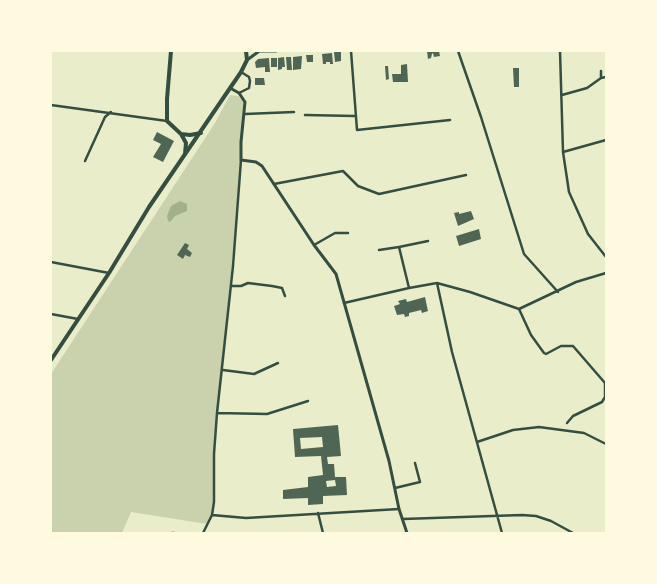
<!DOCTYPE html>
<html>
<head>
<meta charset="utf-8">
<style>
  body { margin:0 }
  #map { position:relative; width:657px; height:584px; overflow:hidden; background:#e9edc9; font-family:"DM Sans",sans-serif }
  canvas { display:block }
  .frame { position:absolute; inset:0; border:52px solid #fefae0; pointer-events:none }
</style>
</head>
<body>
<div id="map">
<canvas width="657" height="584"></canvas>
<div class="frame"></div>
</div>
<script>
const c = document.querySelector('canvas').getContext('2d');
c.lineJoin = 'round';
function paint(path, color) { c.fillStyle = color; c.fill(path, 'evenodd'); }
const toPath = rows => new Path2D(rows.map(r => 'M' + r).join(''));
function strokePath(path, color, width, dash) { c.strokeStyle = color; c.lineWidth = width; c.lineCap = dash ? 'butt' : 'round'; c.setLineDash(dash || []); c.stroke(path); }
paint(toPath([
  [230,95,238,96,245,102,241,142,241,172,217,413,214,454,214,502,212,515,207,524,131,512,122,533,51,533,51,374,215,123]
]), '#cad2ad');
paint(toPath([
  [180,201,187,204,187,211,175,216,170,222,168,221,167,216,171,206]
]), '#a3b18a');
paint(toPath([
  [427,51,439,51,440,56,434,57,433,53,432,54,431,58,428,59],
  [334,52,341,52,341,61,335,62],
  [332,53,333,64,330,64,330,62,326,62,326,64,323,64,322,54],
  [306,55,313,55,313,62,307,62],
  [302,56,301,69,293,70,293,57],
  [284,57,285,67,282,67,282,69,278,70,278,58],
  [286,57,291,57,292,70,287,70],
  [269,58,270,72,265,72,265,67,256,68,255,62,258,59],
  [271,58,277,58,277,67,271,67],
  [407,64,408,82,393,82,392,74,401,74,401,65],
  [385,66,388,66,389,79,386,80],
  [513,68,519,68,519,87,514,87],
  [255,78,264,78,265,85,255,85],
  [157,132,174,141,163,162,153,157,161,144,153,140],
  [471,211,474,219,458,226,454,213,459,212,459,214],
  [479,229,481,239,459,246,456,236],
  [185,243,189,245,187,249,192,253,190,257,185,255,183,259,177,255],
  [425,297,428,311,422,313,421,310,409,313,409,316,405,317,404,314,397,315,394,306,400,304,398,301,406,299,407,302],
  [338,425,341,456,327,457,328,464,334,464,335,477,346,477,347,495,323,496,323,504,308,505,308,498,283,499,283,490,308,487,308,477,323,475,321,456,295,457,293,429],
  [322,437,323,447,301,449,300,438],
  [335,480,336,486,327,487,326,481]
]), '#4f6655');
strokePath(toPath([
  [351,51,357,130,450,120],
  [458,51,481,117,524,254,558,292],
  [560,51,563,152,569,192,588,234,606,257],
  [601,71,601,78],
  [239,93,249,88,250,81,249,77,241,72],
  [562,95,587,88,601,78,606,77],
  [51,105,167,121],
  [245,114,294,112],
  [305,115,355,116],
  [563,152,606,140],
  [85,161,105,117,111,112],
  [274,184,343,171,358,186,379,194,466,175],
  [314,245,335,233,348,233],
  [379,250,399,247],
  [51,262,109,273],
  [437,283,452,352,502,533],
  [231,286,241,286,248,283,272,286,282,288,285,296],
  [409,288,399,247,428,241],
  [344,303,409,288,437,283,470,292,519,309,576,282,606,273],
  [519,309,531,335,544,353,546,354,561,346,573,346,605,383,605,397,602,402,573,416,567,423],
  [51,314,78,319],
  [223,370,254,374,278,363],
  [217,413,267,414,308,401],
  [477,442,513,430,539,427,584,433,606,444],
  [395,488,420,482,415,463],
  [318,513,323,533],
  [212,515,246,518,399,509],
  [403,519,522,515,536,516,551,521,573,533],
  [172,533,174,533],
  [203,533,212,515,214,502,214,454,217,413,233,266,241,160]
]), '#344e41', 2.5);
strokePath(toPath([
  [256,51,276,51],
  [247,60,258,52],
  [230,88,239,93,245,102,241,142,241,160,256,162,262,166,314,245,336,274,389,461,399,509,407,533]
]), '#344e41', 3);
strokePath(toPath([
  [171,51,167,99,167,121,181,134,190,135,201,133],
  [181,134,186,143,185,154],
  [51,360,109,273,149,207,241,72,247,60,246,51]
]), '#344e41', 4);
</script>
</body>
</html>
